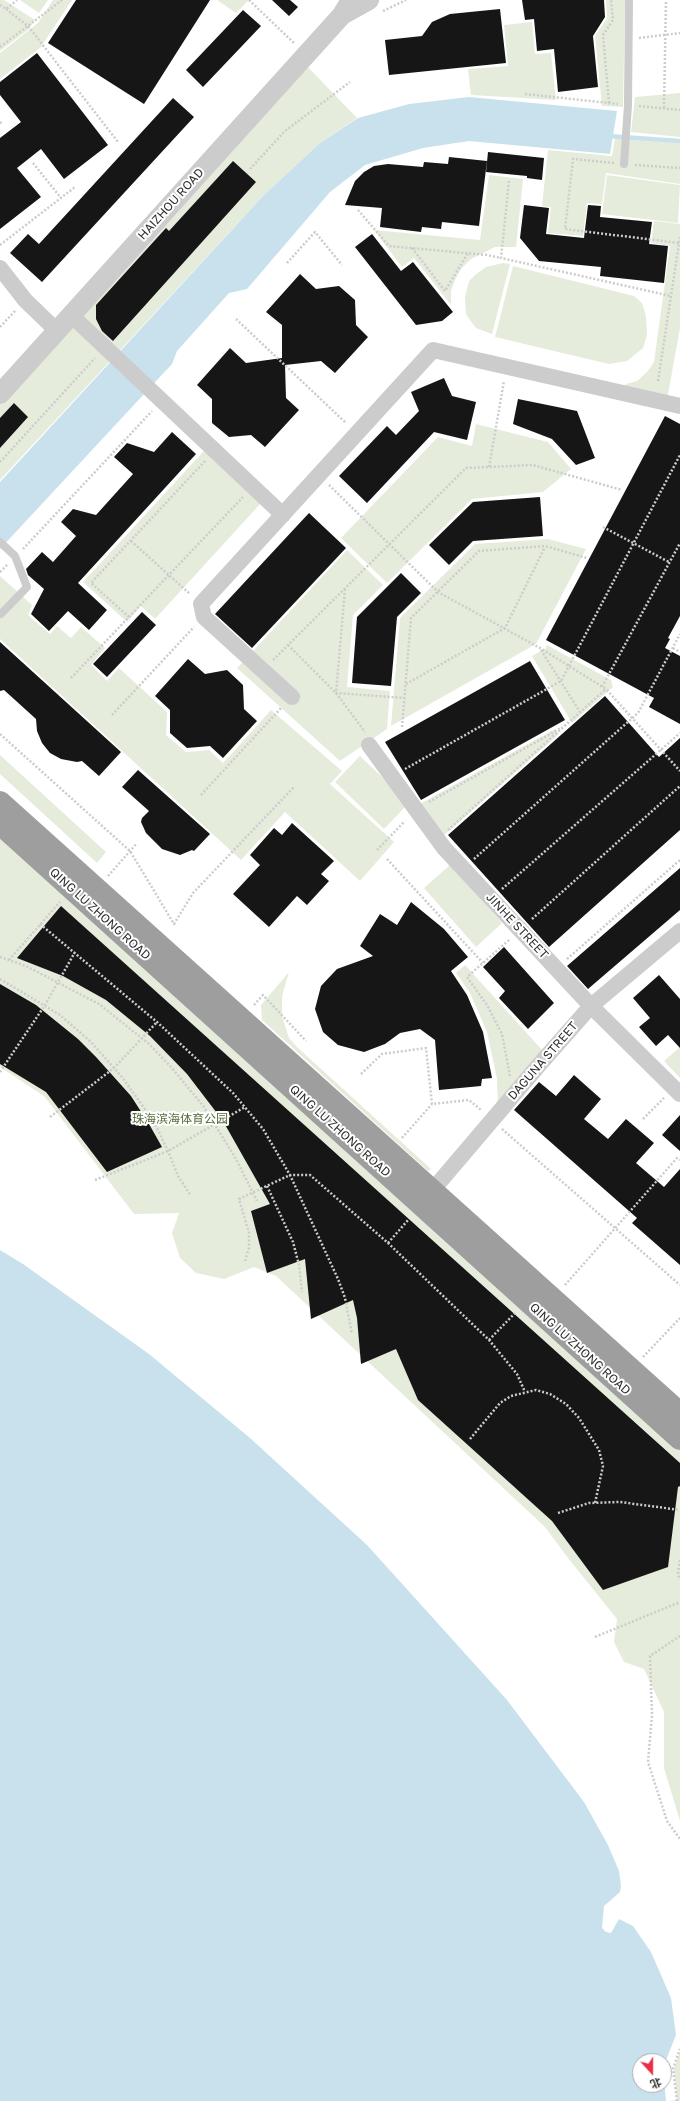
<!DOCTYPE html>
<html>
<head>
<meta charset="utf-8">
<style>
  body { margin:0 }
  #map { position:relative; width:680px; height:2101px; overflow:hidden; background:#fff; font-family:"Golos Text","Noto Sans SC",sans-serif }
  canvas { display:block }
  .north { position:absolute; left:632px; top:2053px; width:40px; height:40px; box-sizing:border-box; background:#fff; border:1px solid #acacac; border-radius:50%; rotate:159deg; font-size:11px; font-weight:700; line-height:16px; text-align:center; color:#2f2f2f }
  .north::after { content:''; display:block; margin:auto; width:14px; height:18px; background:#e92e48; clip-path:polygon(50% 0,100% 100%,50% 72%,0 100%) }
</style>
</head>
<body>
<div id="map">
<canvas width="680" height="2101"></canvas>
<div class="north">北</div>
</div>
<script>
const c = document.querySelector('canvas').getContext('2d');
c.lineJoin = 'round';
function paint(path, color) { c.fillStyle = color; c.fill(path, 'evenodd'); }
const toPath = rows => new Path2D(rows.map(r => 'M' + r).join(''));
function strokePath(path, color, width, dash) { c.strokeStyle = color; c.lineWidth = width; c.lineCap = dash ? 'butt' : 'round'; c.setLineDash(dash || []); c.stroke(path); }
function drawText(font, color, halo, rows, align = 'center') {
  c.font = font + ' "Golos Text","Noto Sans SC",sans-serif'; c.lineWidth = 4; c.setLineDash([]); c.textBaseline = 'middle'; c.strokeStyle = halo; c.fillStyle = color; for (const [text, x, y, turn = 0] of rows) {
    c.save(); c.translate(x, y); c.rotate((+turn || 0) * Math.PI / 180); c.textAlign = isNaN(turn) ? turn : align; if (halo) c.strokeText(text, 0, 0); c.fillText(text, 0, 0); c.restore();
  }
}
paint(toPath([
  [0,0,4,0,35,20,29,29,0,51],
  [20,0,48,0,39,13],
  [53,0,72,0,41,47,0,79,0,53,38,23],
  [217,0,249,0,236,13],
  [606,0,625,0,623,107,602,106,595,36,607,18],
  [532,22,535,54,551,53,556,100,471,95,468,69,508,66,504,25],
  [301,60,357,118,320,143,263,196,0,480,0,394],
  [680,93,680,137,631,132,635,97],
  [615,138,680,143,680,184,606,173,602,204,587,203,583,236,548,233,551,207,542,206,548,150,612,156],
  [489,175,523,179,516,247,495,247,471,259,461,269,455,280,451,291,451,305,414,258,402,267,374,230,480,240],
  [607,175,680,185,678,223,602,214],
  [654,221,680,224,680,328,667,400,623,390,626,384,637,381,647,372,654,362,670,246,651,243],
  [503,263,510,264,492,334,476,328,470,320,466,314,465,297,469,281,475,275,486,267],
  [513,266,634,296,642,303,646,316,647,335,643,348,627,361,609,364,495,337],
  [476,424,548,442,571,469,543,492,472,499,387,583,341,538,438,437,472,446],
  [204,451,261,503,155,619,141,606,127,622,83,582],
  [548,539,586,549,536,644,391,726,400,618,475,544],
  [347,550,383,585,353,615,347,687,390,691,387,729,340,761,237,668],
  [0,576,32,605,28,615,50,634,57,626,71,638,81,627,105,648,91,665,107,681,119,668,167,712,166,735,186,752,209,750,223,763,271,710,342,771,330,784,394,842,360,881,285,812,241,860,0,639],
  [547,645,611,680,613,687,572,723,532,656,545,649],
  [555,729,559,734,441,838,418,805],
  [0,755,106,852,97,863,0,774],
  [360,756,409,803,384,829,335,782],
  [0,830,680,1445,680,1821,664,1768,664,1712,644,1669,624,1662,614,1642,617,1619,568,1558,545,1527,276,1276,254,1267,224,1279,196,1273,180,1258,172,1233,179,1213,134,1214,44,1096,0,1067],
  [450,865,502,923,476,947,424,888],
  [465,965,543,1051,498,1104,497,1079,487,1032,470,993,456,973],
  [289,972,282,996,282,1016,289,1038,298,1048,431,1169,428,1171,262,1020,261,1005],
  [680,1047,680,1078,664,1061],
  [680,2051,680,2101,667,2101,677,2100,674,2069]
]), '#e6ecdc');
paint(toPath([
  [469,97,617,111,610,154,469,141,423,148,365,165,330,192,247,289,229,293,177,351,172,364,0,549,0,482,263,196,320,143,358,118,409,104],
  [0,1250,23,1264,149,1354,250,1438,367,1545,507,1700,584,1802,608,1845,619,1871,621,1886,620,1892,604,1906,602,1928,606,1932,611,1933,619,1919,633,1926,651,1952,671,1998,676,2035,664,2065,664,2061,640,2061,640,2085,664,2085,664,2080,666,2101,0,2101]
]), '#c8e1ed');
strokePath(toPath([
  [608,136,680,141]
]), '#c8e1ed', 4.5);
paint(toPath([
  [76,0,210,0,144,104,48,43],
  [272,0,290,0,298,7,289,16],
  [522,0,604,0,605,17,593,36,598,87,558,92,554,49,537,51,534,19,525,20],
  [500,9,506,63,389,75,385,40,422,36,432,22,450,14],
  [243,10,261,26,203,87,186,70],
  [37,53,108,145,64,179,41,149,17,168,41,197,0,229,0,138,21,122,0,95,0,82],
  [173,98,194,117,42,282,10,253,28,234,39,244],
  [488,152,544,158,542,180,527,178,527,176,486,172],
  [449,157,487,161,479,226,442,222,441,229,422,227,421,232,380,227,382,208,345,205,355,181,364,172,374,166,388,164,423,167,424,162,448,164],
  [233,161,256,182,113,341,102,331,96,319,96,305,166,228,169,231],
  [524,205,549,208,546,234,584,238,588,205,601,206,600,217,652,222,649,244,668,246,664,283,600,276,601,267,539,261,520,238],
  [372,234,401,271,413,262,453,312,442,321,416,325,355,247],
  [300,274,316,289,339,286,355,300,356,325,368,337,335,373,321,361,285,365,286,398,299,410,265,447,251,435,229,437,212,423,212,399,197,385,230,348,246,363,282,358,282,325,266,312],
  [444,378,452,396,476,402,467,440,434,432,367,503,339,476,387,426,396,435,419,411,411,392],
  [518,399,577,411,595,458,576,465,552,439,513,424],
  [14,403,28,417,0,448,0,418],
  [665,416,680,424,680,616,668,638,670,639,665,648,680,656,680,724,649,707,654,698,546,640],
  [172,432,196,454,78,583,107,610,89,630,68,611,49,631,31,614,44,589,28,575,26,569,42,552,53,562,76,536,61,522,73,509,96,515,133,474,114,457,127,443,154,452],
  [540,497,543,536,473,541,449,565,429,545,473,502],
  [309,513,346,548,252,648,215,614],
  [401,573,421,593,397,617,391,686,352,683,357,617],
  [142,612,156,625,107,677,93,664],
  [0,642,121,752,99,776,82,761,77,762,61,759,50,753,42,743,37,731,36,719,4,690,0,691],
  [188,659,205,674,227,670,243,685,244,709,257,721,223,758,210,746,187,748,170,733,170,710,155,696],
  [530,661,565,720,421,800,385,742],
  [605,696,659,757,680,738,680,830,549,947,448,835],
  [138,770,210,834,194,851,192,850,180,855,162,849,146,833,141,822,142,818,149,811,122,787],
  [292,823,334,861,321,874,329,881,307,905,297,896,269,927,233,894,260,865,250,855,274,828,282,835],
  [680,868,680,910,588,989,567,966],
  [411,902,444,929,468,957,451,971,467,995,483,1032,492,1078,482,1079,481,1086,439,1090,435,1040,420,1029,400,1033,385,1044,364,1052,338,1045,323,1032,315,1009,321,986,337,969,373,956,360,946,380,914,397,925],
  [61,906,680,1463,680,1486,678,1487,668,1567,603,1590,552,1521,418,1400,396,1349,361,1364,357,1318,353,1300,311,1319,305,1259,267,1273,251,1211,270,1204,223,1121,187,1074,150,1036,106,1000,63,976,17,958],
  [504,947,554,1003,528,1029,499,998,505,991,483,967],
  [659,975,680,999,680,1048,668,1035,656,1046,639,1027,650,1018,633,998],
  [0,984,36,1005,78,1039,96,1057,131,1096,149,1124,162,1147,107,1172,46,1092,0,1064],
  [574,1075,601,1099,584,1119,608,1139,626,1119,654,1143,636,1163,664,1187,680,1169,680,1265,632,1223,637,1218,514,1110,539,1082,556,1096],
  [680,1115,680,1151,662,1135]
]), '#161616');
strokePath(toPath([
  [249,0,294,43],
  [0,5,6,9,17,0],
  [6,9,28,26,118,142],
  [383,11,406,0],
  [639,38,680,33],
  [0,47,62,0],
  [525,94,618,104],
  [609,103,603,35,613,20,611,0],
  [639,106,680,110],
  [664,108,666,0],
  [0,122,2,124],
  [33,163,61,198],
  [614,163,573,159,565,229,679,243],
  [635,165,680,168],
  [250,169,285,131,350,82],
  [509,181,501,258,671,296],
  [358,210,389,246,487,255,501,258],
  [0,245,75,187],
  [412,248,445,291,468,253],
  [287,263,315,232,342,265],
  [236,319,346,423],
  [0,327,15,311],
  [658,381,680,237],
  [0,462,95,358],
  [489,467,504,381],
  [329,485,438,592,540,648,606,689,680,771],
  [603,527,669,562],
  [131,541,190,594],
  [23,549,152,411],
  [0,572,7,565],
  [345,589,336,693,404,698],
  [129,617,91,583,205,461],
  [288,645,336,693,365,732],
  [673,648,680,652],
  [541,650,580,712],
  [273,660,466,468,533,465,622,490],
  [71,678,243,497],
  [406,684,505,628,545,547],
  [602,687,680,543],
  [112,715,194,627],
  [402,727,411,618,479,551,545,546,587,558],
  [0,734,130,851,174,924,193,893,294,787],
  [405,769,561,681,680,455],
  [201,795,282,707],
  [429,802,561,728],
  [448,830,606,689],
  [377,850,405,821],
  [387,859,483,963],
  [474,859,638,713,680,634],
  [108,876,137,843],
  [502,889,680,733],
  [532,919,680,786],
  [40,924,157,1022,233,1093,263,1129,290,1175,310,1175,388,1243,489,1340,517,1374,525,1392],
  [509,940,467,977,487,1005,502,1034,510,1076],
  [0,957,26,966,99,1004,149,1044,171,1067,204,1107,236,1159,257,1201],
  [567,959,680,860],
  [9,960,60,902],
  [0,979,60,1015,90,1041,122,1077,154,1122,168,1151,178,1176,191,1196],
  [254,1005,263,995,306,1041],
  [0,1072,45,1005,75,952],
  [361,1074,382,1054,426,1048,432,1104,469,1100,481,1110],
  [50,1117,114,1068,157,1022],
  [643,1119,664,1098],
  [502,1129,680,1285],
  [402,1138,432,1104],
  [95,1180,168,1151,245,1107],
  [267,1186,293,1242,299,1265,302,1292],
  [388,1243,409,1219],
  [245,1261,249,1248,249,1233,239,1199,290,1175,338,1279,345,1298,352,1334],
  [565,1285,677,1158,680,1160],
  [489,1340,515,1313],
  [643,1357,680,1318],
  [470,1439,500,1403,511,1396,536,1390,550,1394,566,1404,579,1418,599,1450,603,1466,595,1503],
  [558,1513,589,1503,620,1502,680,1510],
  [680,1560,678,1574,680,1580],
  [680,1636,650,1656,652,1715,648,1762,667,1821,680,1839],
  [595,1637,680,1602],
  [677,2101,673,2069,680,2049]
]), '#ccc', 2.5, [2, 2]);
strokePath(toPath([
  [624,164,628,105,629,0],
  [0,542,15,556,27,587,1,614]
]), '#ccc', 8);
strokePath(toPath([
  [0,268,25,300,57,331],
  [71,315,283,515],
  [292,697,204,617,201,604,433,350,680,406],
  [369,745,444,848,591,1006,680,1094],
  [425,1199,539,1065,591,1006,680,931]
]), '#ccc', 16);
strokePath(toPath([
  [342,15,369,0],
  [0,394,342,15,351,0]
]), '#ccc', 20);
strokePath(toPath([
  [0,802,680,1413],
  [0,824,680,1439]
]), '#9e9e9e', 22);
drawText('12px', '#2f2f2f', '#fff', [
  ["HAIZHOU ROAD",171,204,-48],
  ["QING LU ZHONG ROAD",100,914,42],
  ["JINHE STREET",517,926,47],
  ["DAGUNA STREET",543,1061,-49],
  ["QING LU ZHONG ROAD",340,1131,42],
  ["QING LU ZHONG ROAD",580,1349,42]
]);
drawText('12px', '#556c3b', '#fff', [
  ["珠海滨海体育公园",180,1119]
]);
</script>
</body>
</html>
